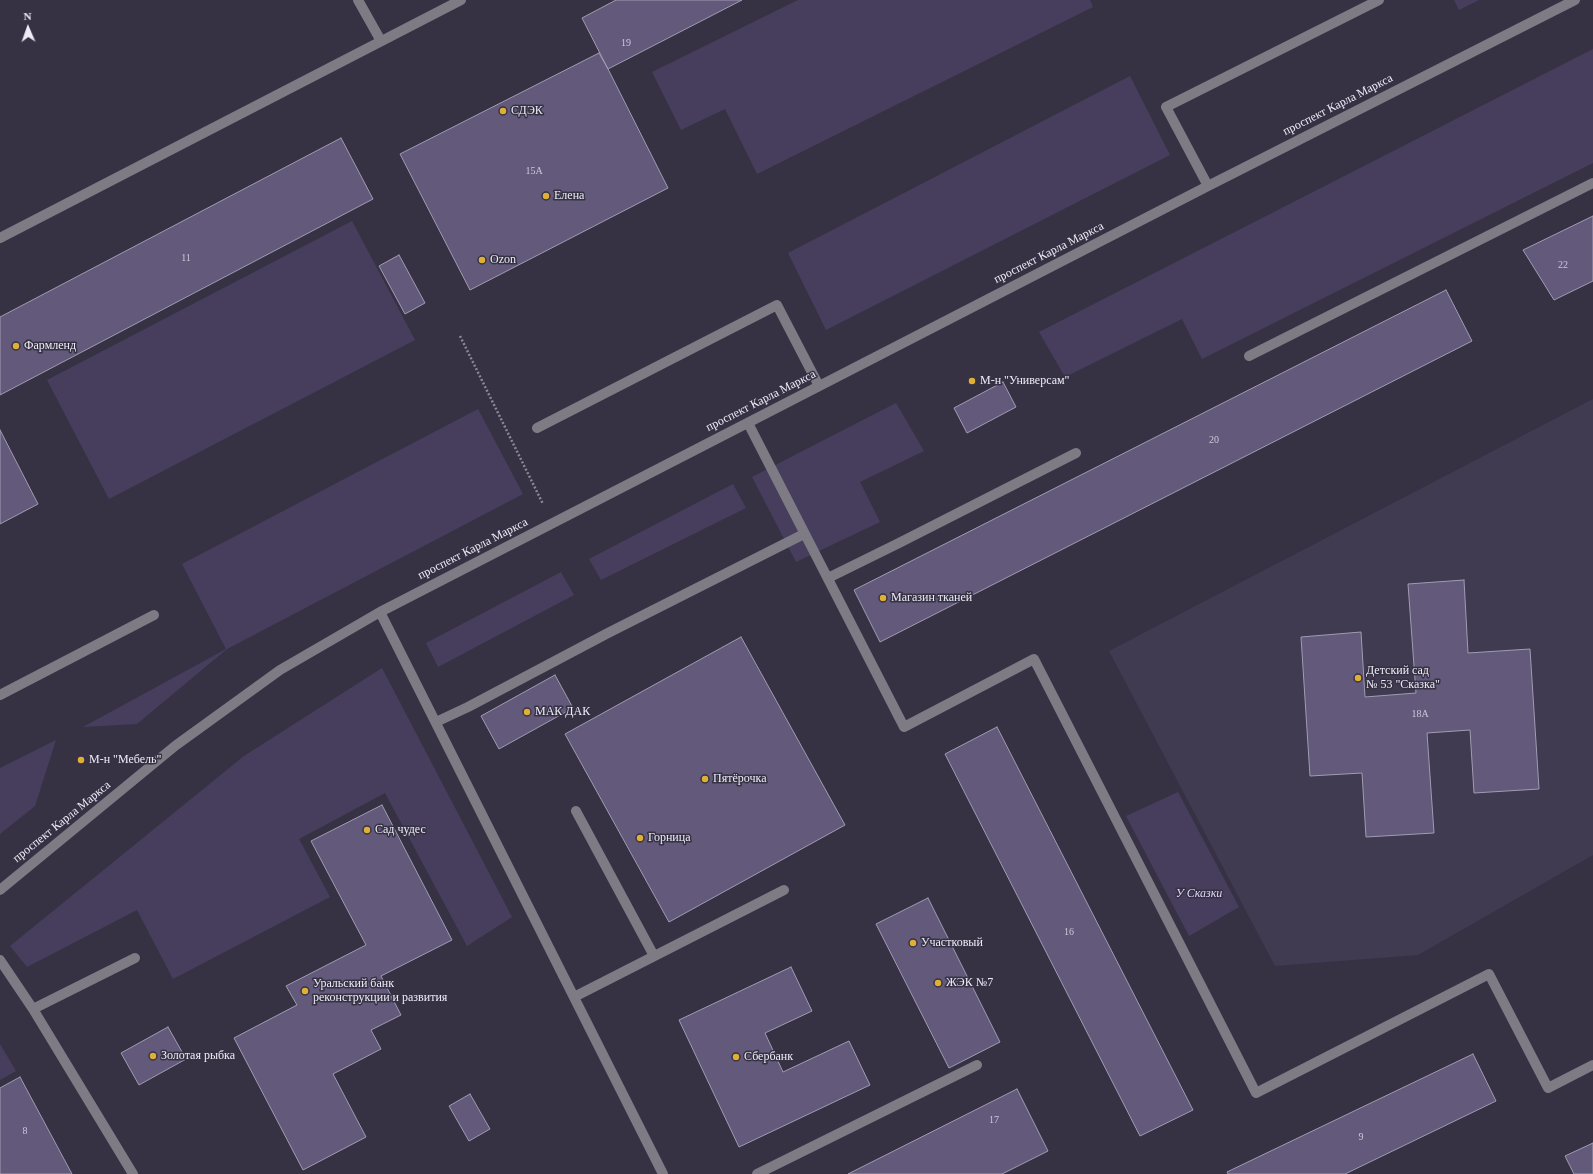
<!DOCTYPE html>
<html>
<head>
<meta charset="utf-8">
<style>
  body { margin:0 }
  #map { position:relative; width:1593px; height:1174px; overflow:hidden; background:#363244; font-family:"Times New Roman",serif }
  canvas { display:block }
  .north { position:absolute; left:8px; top:8px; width:40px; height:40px; -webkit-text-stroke:3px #363244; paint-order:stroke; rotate:358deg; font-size:11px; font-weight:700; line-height:16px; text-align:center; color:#eeecf8 }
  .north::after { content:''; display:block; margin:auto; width:14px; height:18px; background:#eeecf8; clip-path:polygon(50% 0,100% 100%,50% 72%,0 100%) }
</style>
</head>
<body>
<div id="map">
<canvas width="1593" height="1174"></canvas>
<div class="north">N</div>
</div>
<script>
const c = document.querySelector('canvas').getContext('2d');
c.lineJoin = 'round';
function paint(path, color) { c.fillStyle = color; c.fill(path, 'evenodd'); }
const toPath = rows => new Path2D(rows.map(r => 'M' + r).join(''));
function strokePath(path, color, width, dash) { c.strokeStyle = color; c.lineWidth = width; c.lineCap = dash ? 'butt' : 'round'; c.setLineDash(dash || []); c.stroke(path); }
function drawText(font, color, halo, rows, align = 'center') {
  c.font = font + ' "Times New Roman",serif'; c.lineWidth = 3; c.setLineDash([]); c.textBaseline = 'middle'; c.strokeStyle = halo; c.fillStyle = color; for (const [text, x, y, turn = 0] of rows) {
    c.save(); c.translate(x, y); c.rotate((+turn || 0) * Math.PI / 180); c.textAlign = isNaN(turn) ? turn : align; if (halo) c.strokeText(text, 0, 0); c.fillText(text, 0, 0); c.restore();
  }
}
paint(toPath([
  [1593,399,1593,855,1418,955,1275,966,1109,651]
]), '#413b52');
paint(toPath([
  [798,0,1090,0,1093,7,757,174,725,109,681,130,652,72],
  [1454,0,1479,0,1459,10],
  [1593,49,1593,163,1202,359,1182,319,1065,377,1039,332],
  [1130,76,1170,155,826,330,788,253],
  [352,221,415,340,109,499,47,380],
  [896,403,924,451,860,482,880,522,796,562,752,477],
  [478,409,523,494,227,649,137,724,83,727,226,649,182,564],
  [733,484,746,508,601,580,589,559],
  [561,572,574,595,438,667,426,643],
  [382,668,512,917,467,946,385,793,299,839,330,897,173,979,137,910,27,967,10,946,244,756],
  [56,740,35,806,0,834,0,768],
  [1178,792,1239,907,1189,936,1126,816],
  [0,1044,16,1071,0,1080]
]), '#473e5e');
const building = toPath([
  [616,0,742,0,608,69,582,18,616,0],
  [599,53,608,69,668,188,470,290,400,154,599,53],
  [341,138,373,199,0,395,0,317,341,138],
  [1593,216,1593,281,1554,300,1523,250,1593,216],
  [399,255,425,303,405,314,379,266,399,255],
  [1446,290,1472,341,880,642,854,590,1446,290],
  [1003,382,1016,407,967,433,954,408,1003,382],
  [0,430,38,504,0,524,0,430],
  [1464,580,1468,653,1530,649,1539,789,1474,793,1470,730,1427,733,1434,833,1366,837,1362,773,1310,776,1301,637,1361,632,1365,697,1416,693,1408,584,1464,580],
  [741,637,845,825,669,922,565,734,741,637],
  [555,675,573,708,499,749,481,716,555,675],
  [997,727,1193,1110,1140,1136,945,754,997,727],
  [382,805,452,940,381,976,401,1015,371,1030,381,1049,333,1074,366,1137,303,1170,234,1038,297,1005,286,986,366,945,311,841,382,805],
  [928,898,1000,1042,949,1068,876,924,928,898],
  [791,967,812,1011,765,1033,783,1072,849,1041,870,1085,739,1147,679,1020,791,967],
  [168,1027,186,1059,139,1085,121,1053,168,1027],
  [1473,1054,1496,1101,1345,1174,1228,1174,1227,1172,1473,1054],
  [20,1077,72,1174,0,1174,0,1088,20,1077],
  [1017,1089,1048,1151,1002,1174,848,1174,1017,1089],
  [470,1094,490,1129,469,1141,449,1106,470,1094],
  [1593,1143,1593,1174,1574,1174,1565,1156,1593,1143]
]);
paint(building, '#62597b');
strokePath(building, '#a19cb2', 1);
strokePath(toPath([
  [460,336,543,504]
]), '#8a8796', 2.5, [2, 2]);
strokePath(toPath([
  [358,0,381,41],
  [1208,186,1166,107,1379,0],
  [0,238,461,0],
  [1249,356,1593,183],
  [748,423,904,727,1034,659,1256,1093,1489,974,1548,1088,1593,1065],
  [537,428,777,305,819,386],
  [828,578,899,543,1076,453],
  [380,612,663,1174],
  [0,695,154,615],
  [436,722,468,707,608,633,804,534],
  [576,811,654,956],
  [0,890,175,746,280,670,380,612,1208,186,1575,0],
  [0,960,33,1009,133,1174],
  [574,997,784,890],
  [33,1009,135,958],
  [757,1174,977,1065]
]), '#7e7b85', 10);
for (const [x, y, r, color] of [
  [503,111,4,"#e0b034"],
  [546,196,4,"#e0b034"],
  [482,260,4,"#e0b034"],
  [16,346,4,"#e0b034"],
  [972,381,4,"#e0b034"],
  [883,598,4,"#e0b034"],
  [1358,678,4,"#e0b034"],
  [527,712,4,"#e0b034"],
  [81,760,4,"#e0b034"],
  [705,779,4,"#e0b034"],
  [367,830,4,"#e0b034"],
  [640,838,4,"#e0b034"],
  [913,943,4,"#e0b034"],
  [938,983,4,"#e0b034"],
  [305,991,4,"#e0b034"],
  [153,1056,4,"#e0b034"],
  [736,1057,4,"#e0b034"]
]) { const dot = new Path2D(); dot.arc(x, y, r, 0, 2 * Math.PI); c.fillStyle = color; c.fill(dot); strokePath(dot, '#363244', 1.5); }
drawText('10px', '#cbc7d9', null, [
  ["19",626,43],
  ["15А",534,171],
  ["11",186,258],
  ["22",1563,265],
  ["20",1214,440],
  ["18А",1420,714],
  ["16",1069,932],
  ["17",994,1120],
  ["8",25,1131],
  ["9",1361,1137]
]);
drawText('12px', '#eeecf8', '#363244', [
  ["проспект Карла Маркса",1338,105,-27],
  ["проспект Карла Маркса",1049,253,-27],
  ["проспект Карла Маркса",761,401,-27],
  ["проспект Карла Маркса",473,549,-27],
  ["проспект Карла Маркса",62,822,-39]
]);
drawText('12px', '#eeecf8', '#363244', [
  ["СДЭК",511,111],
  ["Елена",554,196],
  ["Ozon",490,260],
  ["Фармленд",24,346],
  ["М-н \"Универсам\"",980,381],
  ["Магазин тканей",891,598],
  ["Детский сад",1366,671],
  ["№ 53 \"Сказка\"",1366,685],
  ["МАК ДАК",535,712],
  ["М-н \"Мебель\"",89,760],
  ["Пятёрочка",713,779],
  ["Сад чудес",375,830],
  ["Горница",648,838],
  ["Участковый",921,943],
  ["ЖЭК №7",946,983],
  ["Уральский банк",313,984],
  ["реконструкции и развития",313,998],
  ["Золотая рыбка",161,1056],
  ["Сбербанк",744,1057]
], 'left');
drawText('italic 12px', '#ded6fa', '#363244', [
  ["У Сказки",1199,894]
]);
</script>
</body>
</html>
